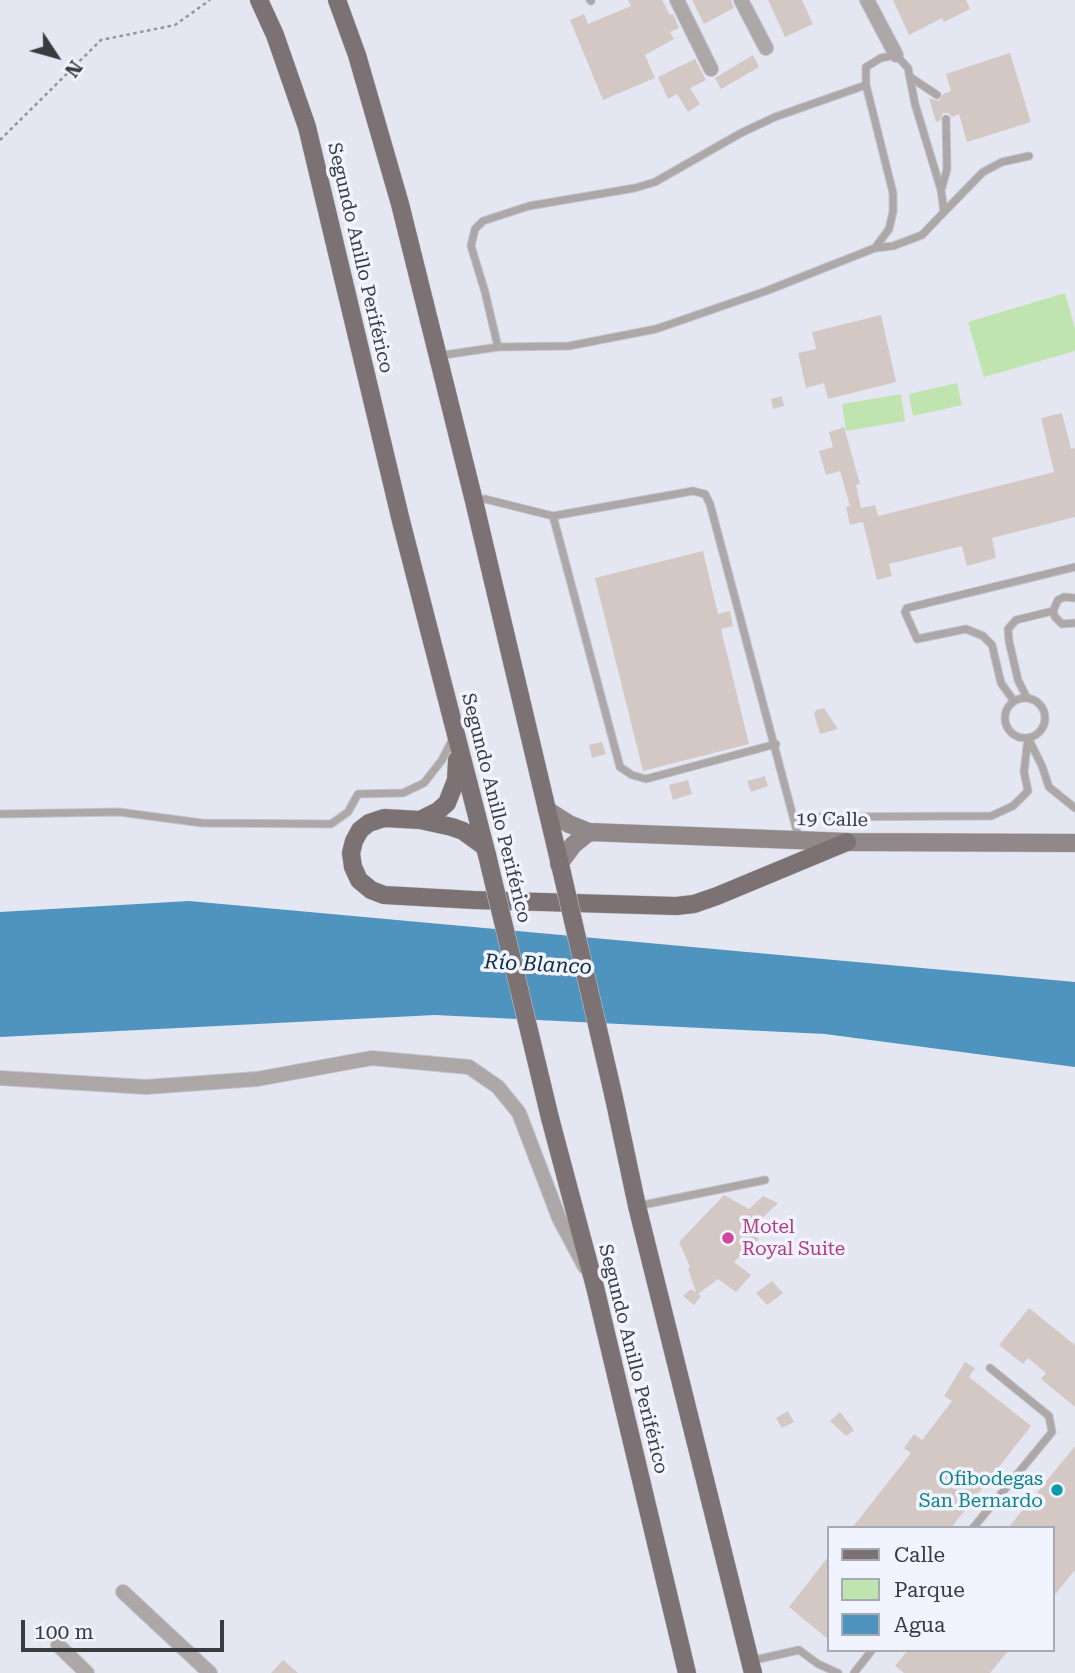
<!DOCTYPE html>
<html>
<head>
<meta charset="utf-8">
<style>
  body { margin:0 }
  #map { position:relative; width:1075px; height:1673px; overflow:hidden; background:#e4e7f1; font-family:"Roboto Serif",serif }
  canvas { display:block }
  .legend { position:absolute; left:827px; top:1526px; width:228px; height:126px; box-sizing:border-box; background:#f1f4ff; border:2px solid #a8aab2; margin:0; padding:9px 12px; list-style:none; font-size:21px; color:#3a3b3f }
  .legend li { display:flex; align-items:center; gap:14px; height:35px }
  .legend b { width:35px; border:2px solid #a8aab2 }
  .north { position:absolute; left:21px; top:21px; width:70px; height:70px; -webkit-text-stroke:5px #f1f4ff; paint-order:stroke; rotate:126deg; font-size:19px; font-weight:700; line-height:28px; text-align:center; color:#3a3b3f }
  .north::after { content:''; display:block; margin:auto; width:24px; height:32px; background:#3a3b3f; clip-path:polygon(50% 0,100% 100%,50% 72%,0 100%) }
  .scale { position:absolute; left:21px; top:1620px; width:203px; height:32px; box-sizing:border-box; border:4px solid #3a3b3f; border-top:0; padding-left:9px; font-size:21px; line-height:24px; white-space:nowrap; color:#3a3b3f; -webkit-text-stroke:5px #f1f4ff; paint-order:stroke }
</style>
</head>
<body>
<div id="map">
<canvas width="1075" height="1673"></canvas>
<ul class="legend">
<li><b style="height:9px;background:#7c7273"></b>Calle</li>
<li><b style="height:19px;background:#bfe4b0"></b>Parque</li>
<li><b style="height:19px;background:#4e94be"></b>Agua</li>
</ul>
<div class="north">N</div>
<div class="scale">100 m</div>
</div>
<script>
const c = document.querySelector('canvas').getContext('2d');
c.lineJoin = 'round';
function paint(path, color) { c.fillStyle = color; c.fill(path, 'evenodd'); }
const toPath = rows => new Path2D(rows.map(r => 'M' + r).join(''));
function strokePath(path, color, width, dash) { c.strokeStyle = color; c.lineWidth = width; c.lineCap = dash ? 'butt' : 'round'; c.setLineDash(dash || []); c.stroke(path); }
function drawText(font, color, halo, rows, align = 'center') {
  c.font = font + ' "Roboto Serif",serif'; c.lineWidth = 7; c.setLineDash([]); c.textBaseline = 'middle'; c.strokeStyle = halo; c.fillStyle = color; for (const [text, x, y, turn = 0] of rows) {
    c.save(); c.translate(x, y); c.rotate((+turn || 0) * Math.PI / 180); c.textAlign = isNaN(turn) ? turn : align; if (halo) c.strokeText(text, 0, 0); c.fillText(text, 0, 0); c.restore();
  }
}
paint(toPath([
  [1065,293,1075,328,1075,351,984,377,968,322],
  [957,383,962,405,913,416,909,394],
  [901,394,905,421,846,431,842,404]
]), '#bfe4b0');
paint(toPath([
  [189,901,1075,982,1075,1067,825,1034,435,1015,0,1037,0,912]
]), '#4e94be');
paint(toPath([
  [628,0,662,0,670,15,673,14,679,28,670,32,674,39,645,55,655,78,603,100,570,20,584,14,588,24,631,6],
  [692,0,731,0,734,8,704,24],
  [768,0,802,0,813,24,785,37],
  [893,0,966,0,970,9,944,22,942,18,909,35],
  [1010,53,1031,122,967,142,959,114,952,117,948,113,943,113,940,121,936,122,929,98,939,101,943,94,951,91,946,74],
  [753,55,759,67,721,89,715,78],
  [695,59,706,80,690,88,700,104,688,112,677,94,668,99,658,77],
  [881,315,896,382,828,399,824,383,806,388,798,353,816,349,812,332],
  [782,396,784,406,773,409,771,399],
  [1062,413,1071,449,1075,448,1075,517,992,538,996,558,967,566,962,546,889,564,892,576,877,580,863,522,850,525,846,507,850,506,840,471,826,475,819,451,833,447,829,432,844,427,860,484,856,485,861,508,875,505,878,516,1054,472,1041,418],
  [703,551,718,614,730,611,733,626,721,629,749,744,643,771,595,578],
  [824,708,838,729,820,734,814,714,816,710],
  [602,742,606,754,592,758,589,745],
  [765,776,768,786,751,792,747,781],
  [688,780,692,794,673,800,669,785],
  [724,1195,749,1209,763,1196,778,1203,749,1231,759,1239,734,1262,751,1275,736,1292,718,1279,698,1294,701,1296,694,1305,683,1296,691,1289,696,1292,688,1269,690,1267,679,1242],
  [772,1281,783,1293,767,1305,756,1293],
  [1029,1308,1075,1345,1075,1407,1041,1379,1046,1373,1028,1358,1023,1364,999,1345],
  [965,1362,975,1368,969,1377,1031,1426,951,1528,852,1528,911,1453,904,1448,914,1434,922,1440,952,1401,944,1396],
  [788,1411,794,1422,782,1428,776,1418],
  [840,1412,854,1430,846,1436,830,1421],
  [1075,1446,1075,1570,1052,1598,1052,1528,1008,1528],
  [828,1557,828,1639,789,1607],
  [908,1650,1009,1650,990,1673,904,1673,895,1666],
  [283,1660,298,1673,271,1673]
]), '#d4c8c5');
const lane = toPath([
  [590,0,591,1],
  [910,77,937,95],
  [942,187,947,169,946,119],
  [944,212,983,172,1002,162,1029,156],
  [498,347,485,292,471,246,475,229,483,221,529,206,635,188,655,182,741,133,775,117,866,85],
  [437,356,498,347,569,346,656,329,766,291,875,248,889,229,893,212,893,193,866,85,866,67,881,58,896,55,908,68,915,104,941,190,944,212,922,235,893,246,875,248],
  [474,501,485,499,553,516,693,491,705,494,710,504,799,839],
  [553,516,620,767,632,775,646,779,776,744],
  [1075,598,1064,597,1058,600,1053,611,1055,617,1062,624,1075,623],
  [1027,698,1018,680,1009,641,1008,629,1016,620,1053,611],
  '1005 718a20 20 0 1 1 40 0a20 20 0 1 1-40 0Z',
  [1014,701,1001,683,992,645,983,636,966,629,917,639,905,612,907,608,1075,567],
  [1028,738,1042,766,1049,787,1075,808],
  [0,814,119,812,202,823,331,824,348,812,358,794,403,793,424,783,442,760,453,738],
  [794,817,991,816,1013,806,1028,791,1024,772,1028,738],
  [638,1206,765,1180],
  [973,1528,1052,1432,1049,1416,990,1368],
  [750,1661,799,1650,818,1664,838,1673],
  [854,1673,872,1650]
]);
const street = toPath([
  [677,0,711,69],
  [741,0,766,48],
  [867,0,896,55],
  [0,1078,146,1087,257,1079,372,1058,469,1067,498,1087,519,1113,559,1218,585,1267],
  [123,1592,210,1673],
  [58,1645,87,1673]
]);
const secondary = toPath([
  [547,810,569,824,589,832,847,842,1075,843],
  [559,864,573,845,589,832]
]);
const primary = toPath([
  [259,0,275,35,307,127,401,521,487,855],
  [337,0,357,55,400,204,474,501,562,873],
  [420,820,438,811,447,803,456,780,457,760],
  [485,847,463,831,452,827,420,820,384,818,369,823,360,830,354,841,351,853,353,867,359,880,371,890,384,895,474,900,676,906,694,904,717,896,847,842],
  [614,1098,637,1206,753,1673],
  [550,1118,595,1287,687,1673]
]);
strokePath(lane, '#c2c5cd', 9);
strokePath(street, '#c2c5cd', 16);
strokePath(secondary, '#c2c5cd', 19);
strokePath(primary, '#c2c5cd', 19);
strokePath(toPath([
  [0,140,101,40,175,25,210,0]
]), '#94969d', 2.5, [3.5, 3.5]);
strokePath(lane, '#ada7a8', 7);
strokePath(street, '#ada7a8', 14);
strokePath(secondary, '#908889', 18);
strokePath(primary, '#7c7273', 18);
const primaryBridge = toPath([
  [487,855,550,1118],
  [562,873,614,1098]
]);
strokePath(primaryBridge, '#c2c5cd', 19, []);
strokePath(primaryBridge, '#7c7273', 18);
for (const [x, y, r, color] of [
  [728,1238,7,"#d1479c"],
  [1057,1490,7,"#0f9aa8"]
]) { const dot = new Path2D(); dot.arc(x, y, r, 0, 2 * Math.PI); c.fillStyle = color; c.fill(dot); strokePath(dot, '#f1f4ff', 2.5); }
drawText('19px', '#3a3b3f', '#f1f4ff', [
  ["Segundo Anillo Periférico",360,258,77],
  ["Segundo Anillo Periférico",496,808,76],
  ["19 Calle",832,820,1],
  ["Segundo Anillo Periférico",633,1359,76]
]);
drawText('19px', '#b23c85', '#f1f4ff', [
  ["Motel",742,1227],
  ["Royal Suite",742,1249]
], 'left');
drawText('19px', '#0d838f', '#f1f4ff', [
  ["Ofibodegas",1043,1479],
  ["San Bernardo",1043,1501]
], 'right');
drawText('italic 21px', '#0d2d40', '#f1f4ff', [
  ["Río Blanco",538,965,3]
]);
</script>
</body>
</html>
